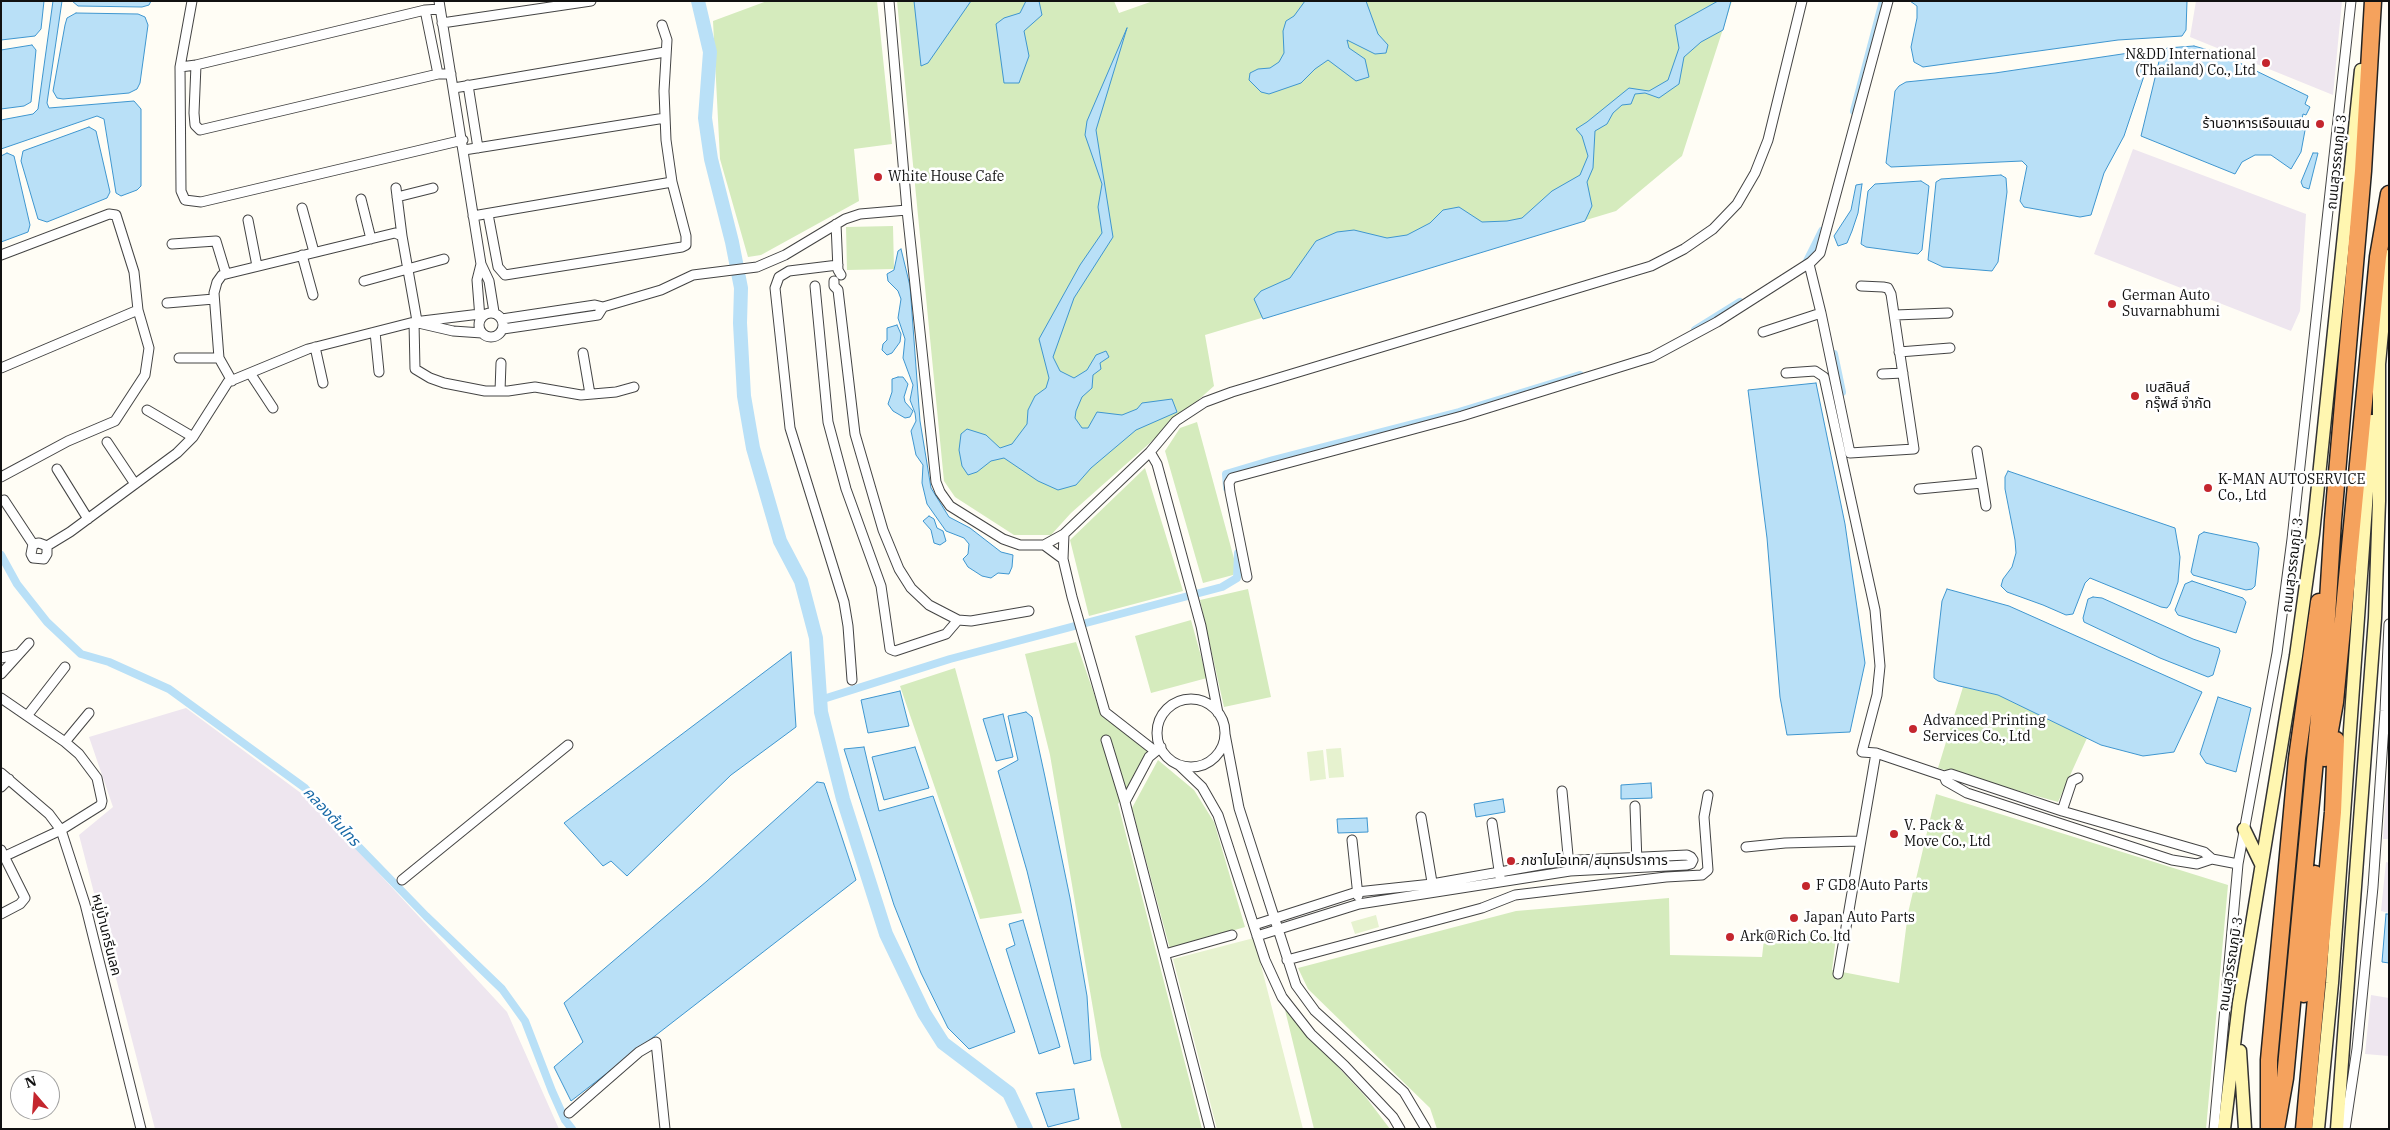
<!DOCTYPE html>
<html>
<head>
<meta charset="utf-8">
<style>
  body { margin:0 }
  #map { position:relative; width:2390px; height:1130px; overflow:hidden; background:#fffdf5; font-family:"IBM Plex Serif",serif }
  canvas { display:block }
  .frame { position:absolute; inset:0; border:2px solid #111; pointer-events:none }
  .north { position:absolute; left:10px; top:1070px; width:50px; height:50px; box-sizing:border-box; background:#fff; border:1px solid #a0a0a0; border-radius:50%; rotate:342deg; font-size:14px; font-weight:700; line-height:20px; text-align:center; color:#111 }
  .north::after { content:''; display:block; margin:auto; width:18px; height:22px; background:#c4262e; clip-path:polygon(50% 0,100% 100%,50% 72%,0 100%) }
</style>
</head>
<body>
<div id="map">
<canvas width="2390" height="1130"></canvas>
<div class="frame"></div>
<div class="north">N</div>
</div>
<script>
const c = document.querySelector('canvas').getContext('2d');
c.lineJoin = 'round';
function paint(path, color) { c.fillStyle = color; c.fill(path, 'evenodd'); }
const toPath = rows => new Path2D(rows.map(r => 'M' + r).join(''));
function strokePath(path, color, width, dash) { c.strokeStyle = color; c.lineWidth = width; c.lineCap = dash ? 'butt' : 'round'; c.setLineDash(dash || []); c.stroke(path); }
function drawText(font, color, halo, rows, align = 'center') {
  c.font = font + ' "IBM Plex Serif","Noto Sans Thai",serif'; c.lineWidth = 5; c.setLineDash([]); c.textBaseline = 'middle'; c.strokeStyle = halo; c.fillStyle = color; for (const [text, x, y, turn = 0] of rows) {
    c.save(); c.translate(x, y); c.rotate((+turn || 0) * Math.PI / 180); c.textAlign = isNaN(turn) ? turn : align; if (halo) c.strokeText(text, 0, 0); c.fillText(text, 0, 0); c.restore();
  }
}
paint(toPath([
  [2196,1,2342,1,2333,95,2190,37],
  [2133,149,2306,214,2300,311,2291,331,2094,254],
  [186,708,313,802,507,1012,559,1129,155,1129,79,835,113,807,89,737],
  [2388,768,2389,768,2389,839,2383,839],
  [2386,862,2389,863,2389,913,2381,911],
  [2371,995,2389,998,2389,1056,2365,1054]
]), '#eee6ef');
paint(toPath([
  [767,1,877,1,892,144,854,149,859,201,761,255,748,257,720,159,713,21],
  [897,1,1114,1,1119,13,1153,1,1732,1,1682,156,1616,211,1205,335,1214,386,1071,513,1051,535,1014,535,955,497,944,481],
  [893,226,894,269,847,270,846,227],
  [1197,422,1236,566,1233,575,1203,583,1165,451,1180,428],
  [1145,468,1183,591,1089,616,1070,540],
  [1248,589,1271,697,1224,707,1200,600],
  [1191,620,1207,678,1151,693,1135,636],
  [1076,642,1101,714,1149,750,1118,804,1202,1129,1122,1129,1101,1056,1050,755,1025,654],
  [955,668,1022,913,980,919,900,686],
  [1963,687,1998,695,2087,738,2058,802,1938,768],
  [1158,760,1194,790,1214,822,1245,927,1170,949,1132,808],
  [1936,794,2228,885,2206,1129,1437,1129,1430,1108,1308,989,1298,968,1516,911,1669,898,1670,955,1762,957,1765,931,1836,937,1832,970,1899,983,1908,913],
  [1285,1010,1365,1096,1390,1129,1314,1129]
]), '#d5ebbd');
paint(toPath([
  [1341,748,1344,777,1329,778,1326,749],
  [1323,750,1326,779,1310,781,1307,752],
  [1376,915,1379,927,1355,934,1351,922],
  [1254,938,1303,1129,1217,1129,1173,959]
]), '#e6f2cf');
const water = toPath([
  [1,1,44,1,41,29,35,36,1,40,1,1],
  [53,1,62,1,47,103,49,108,134,101,141,109,141,186,137,190,121,196,116,193,104,119,97,116,1,149,1,120,33,114,38,109,53,1],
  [72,1,151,1,149,5,142,7,78,6,72,1],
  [914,1,971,1,928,63,921,66,914,1],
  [1026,1,1039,1,1042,15,1024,31,1029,56,1019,83,1004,83,996,24,1004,18,1020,13,1026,1],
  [1305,1,1366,1,1378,34,1388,45,1386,53,1375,54,1347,40,1349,48,1365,59,1369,77,1356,81,1328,60,1315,69,1301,83,1269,94,1261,92,1249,80,1250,73,1258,69,1270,68,1279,62,1284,53,1283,31,1286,21,1294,16,1305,1],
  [1718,1,1731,1,1723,30,1701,42,1684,57,1679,84,1659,98,1645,93,1635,94,1631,104,1622,105,1613,113,1607,124,1595,131,1593,168,1587,182,1592,206,1585,221,1263,319,1254,299,1261,291,1290,278,1316,241,1337,232,1354,230,1387,238,1407,235,1430,223,1443,210,1459,207,1482,222,1507,221,1522,218,1552,191,1580,175,1588,156,1582,136,1576,129,1587,122,1629,88,1649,91,1668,80,1679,48,1675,25,1718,1],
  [1910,1,2187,1,2186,30,2182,36,2118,40,1923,67,1914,62,1911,47,1917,18,1917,6,1910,1],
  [76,13,138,14,145,17,148,25,140,83,137,89,129,93,63,99,57,98,53,91,65,25,67,18,76,13],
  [1127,28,1096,130,1113,237,1074,298,1053,357,1060,371,1074,378,1087,370,1096,355,1106,351,1109,357,1100,363,1101,369,1093,375,1092,388,1082,397,1076,411,1075,418,1082,428,1088,428,1097,412,1122,415,1137,409,1142,403,1172,399,1177,412,1136,430,1091,468,1076,485,1058,490,1038,481,1004,458,991,461,977,472,968,475,962,466,959,450,961,434,967,429,986,435,1000,448,1012,444,1027,424,1028,410,1035,396,1046,388,1049,378,1039,339,1080,265,1102,233,1098,207,1102,184,1085,135,1087,121,1127,28],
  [32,45,36,50,31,102,24,106,1,109,1,50,32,45],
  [2194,46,2219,53,2308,96,2305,104,2310,107,2306,115,2303,114,2301,124,2306,125,2301,152,2291,169,2271,155,2255,155,2242,162,2235,174,2141,136,2161,53,2167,48,2194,46],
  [2149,50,2151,55,2124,136,2104,173,2091,215,2080,217,2024,207,2020,201,2027,166,2022,161,1891,167,1886,163,1895,91,1899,86,1906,82,1995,73,2149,50],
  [89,127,96,131,110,192,107,198,47,222,38,219,21,161,23,151,89,127],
  [7,153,14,156,30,225,28,232,1,242,1,156,7,153],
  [2313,153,2318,153,2309,189,2303,187,2301,182,2313,153],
  [2001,175,2006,178,2007,192,1998,262,1992,271,1943,267,1928,260,1936,182,1941,179,2001,175],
  [1921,181,1929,186,1922,250,1918,254,1866,247,1861,244,1868,191,1875,184,1921,181],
  [1862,184,1858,213,1852,231,1847,243,1838,246,1834,236,1851,210,1856,185,1862,184],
  [901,249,910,286,920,421,931,488,949,517,970,528,1001,552,1013,555,1012,567,1009,574,998,573,991,578,982,576,968,567,963,559,968,554,969,544,964,538,946,531,927,504,922,483,923,465,916,455,911,431,916,421,915,413,910,400,913,385,903,358,905,339,898,318,901,299,898,291,888,281,887,274,894,270,898,251,901,249],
  [897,325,901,334,900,342,892,353,887,355,882,350,883,344,887,340,887,328,897,325],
  [898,377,903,377,908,384,904,397,905,402,913,411,910,417,905,418,893,411,888,404,892,392,892,379,898,377],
  [1816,383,1845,524,1865,663,1850,732,1787,735,1780,697,1767,538,1748,390,1816,383],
  [2008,471,2175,528,2180,557,2178,582,2170,604,2167,608,2161,607,2090,578,2085,583,2073,614,2066,615,2043,605,2007,592,2001,586,2003,579,2012,567,2016,553,2015,540,2005,489,2005,477,2008,471],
  [929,516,934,519,937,528,943,531,946,541,940,545,934,543,931,530,923,521,929,516],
  [2204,532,2257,543,2259,548,2255,586,2252,589,2246,590,2193,575,2191,572,2199,535,2204,532],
  [2192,581,2243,598,2246,602,2236,633,2178,615,2175,610,2185,584,2192,581],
  [1947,589,2009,606,2202,692,2174,752,2143,756,2101,745,1998,695,1938,681,1934,678,1934,671,1942,601,1947,589],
  [2093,597,2102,598,2193,639,2219,648,2220,651,2213,675,2208,677,2160,658,2084,622,2083,618,2088,599,2093,597],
  [791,652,796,727,731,775,627,876,611,861,603,866,564,823,791,652],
  [900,691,909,726,868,733,861,700,900,691],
  [2218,697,2251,708,2236,772,2206,763,2200,754,2218,697],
  [1026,712,1032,717,1045,777,1070,898,1087,996,1091,1060,1074,1064,1027,871,998,771,1018,760,1008,716,1026,712],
  [1003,714,1013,757,996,761,983,719,1003,714],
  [864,747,879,811,933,796,1015,1032,969,1049,948,1028,921,973,894,905,844,749,864,747],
  [915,747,929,788,884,800,872,757,915,747],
  [817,782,824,783,856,880,571,1101,554,1067,583,1042,564,1003,707,881,817,782],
  [1651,783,1652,798,1621,799,1621,785,1651,783],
  [1503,799,1505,812,1476,817,1474,804,1503,799],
  [1367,818,1368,832,1338,833,1337,819,1367,818],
  [2386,914,2389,914,2389,963,2382,962,2386,914],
  [1023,920,1060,1047,1039,1054,1006,949,1015,945,1009,924,1023,920],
  [1074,1089,1079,1119,1048,1127,1036,1093,1074,1089]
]);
paint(water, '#b9e0f7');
strokePath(water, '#3f96cf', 1);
strokePath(toPath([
  [1854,111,1883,1],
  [1806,263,1822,231],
  [1695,330,1740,302],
  [1834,354,1842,392],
  [1227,488,1226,474,1273,460,1459,412,1580,375],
  [1,555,17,584,47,622,81,654,109,662,169,689,305,788,326,813,426,916,502,989,525,1021,552,1091,565,1120,572,1129],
  [820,700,950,659,1222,587,1237,578,1238,553]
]), '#b9e0f7', 8);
strokePath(toPath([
  [698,1,710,52,705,118,711,159,732,242,741,288,740,323,744,396,753,448,780,541,801,581,816,638,821,712,843,799,886,934,924,1013,943,1043,1009,1093,1026,1129]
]), '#b9e0f7', 14);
const street = toPath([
  [192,1,180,67,181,191,185,200,201,202,463,140],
  [439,1,481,264,489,281,494,312],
  [889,1,907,210,936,482,940,492,950,506,1003,539,1020,545,1044,545,1064,534,1150,452,1176,421,1205,402,1232,392,1651,266,1684,249,1713,229,1737,204,1755,173,1768,140,1802,1],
  [425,10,438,74],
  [442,23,591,1],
  [196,65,194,113,195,125,200,130,438,74,451,74],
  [180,67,196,65,425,10,440,9],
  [468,85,478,148],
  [454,88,665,52],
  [464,150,665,118],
  [396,188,402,236],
  [397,197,433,188],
  [361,199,371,239],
  [302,208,314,252],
  [488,214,498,267,505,275,682,247,686,245,686,236,672,182,666,140,664,91,667,40,662,25],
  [473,216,672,182],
  [248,220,257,266],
  [836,224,838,270,841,275],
  [172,244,216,241,226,274],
  [1,255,109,214,116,215,134,272,138,310,149,348,145,375,115,421,68,441,1,477],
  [302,255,313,295],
  [1809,264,1821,313],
  [838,265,789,271,779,277,775,288,790,428,844,602,848,626,852,680],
  [364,281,444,259],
  [834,281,834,286,838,290,855,434,883,530,899,569,911,588,929,605,958,620,971,621,1029,611],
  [815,286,828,422,846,489,881,586,890,649,895,651,946,634,958,620],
  [167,303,214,299],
  '479 325a12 12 0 1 1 24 0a12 12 0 1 1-24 0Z',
  [1895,315,1948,313],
  [480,318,477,280,481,264],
  [502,319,595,305,603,307,661,290,693,275,757,267,785,255,845,219,860,214,907,210],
  [503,329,598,315,603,307],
  [375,332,379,372],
  [1763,332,1821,313,1850,453,1914,449,1891,294,1888,288,1883,287,1861,286],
  [482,333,453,331,414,322,415,369,430,378,444,383,485,391,508,391,535,387,581,395,616,392,634,387],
  [315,347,323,383],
  [1899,352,1950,348],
  [583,353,590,394],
  [179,358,219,358],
  [1,368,138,310],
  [250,373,273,408],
  [1786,373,1815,371,1824,377,1875,610,1880,666,1877,695,1862,752,1876,753,1944,776,1951,774,2062,811,2204,852,2212,859],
  [1882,374,1903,373],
  [232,381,219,358,214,293,217,282,222,275,395,233,402,236,417,321],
  [500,391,501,363],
  [147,410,193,437],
  [107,442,135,484],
  [1977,451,1986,506],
  [1150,452,1157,464,1201,626,1218,713],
  [57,469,88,519],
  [1919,489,1982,483],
  [4,500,33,544],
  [1064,534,1063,559,1072,597,1105,712,1155,751],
  [1044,545,1063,559],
  [47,546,39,543,33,544,31,554,33,558,44,559,47,554,47,546,70,532,177,453,193,437,228,382,308,349,414,322,480,314],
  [1247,577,1230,492,1229,483,1232,478,1462,416,1652,357,1717,322,1811,262,1820,253,1888,1],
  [1,658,19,654],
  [1,674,29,643],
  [1,698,65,742,79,754,97,778,102,801,101,805,61,830,1,858],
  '1157 733a34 34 0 1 1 68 0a34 34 0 1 1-68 0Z',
  [27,716,65,667],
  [1225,734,1239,808,1296,985,1315,1011,1404,1092,1426,1129],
  [1106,740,1125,802],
  [65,742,89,713],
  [1161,747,1149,757,1125,802,1210,1129],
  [1179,765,1202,787,1218,815,1265,960,1282,997,1311,1034,1345,1066,1393,1117,1400,1129],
  [1,773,49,814,61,830,85,904,141,1129],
  [1944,776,1946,781,1967,793,2172,860,2197,864,2212,859,2238,864],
  [1,787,9,779],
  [1562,791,1569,866],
  [1635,806,1637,863],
  [2062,811,2072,781,2078,778],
  [1421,817,1433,888],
  [1492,823,1500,877],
  [1352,840,1358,896],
  [1746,847,1785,843,1859,841],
  [1,850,25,898,20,904,1,914],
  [402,880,568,745],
  [1254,925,1357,892,1432,884,1545,864,1579,860,1687,855,1691,857,1693,860,1691,864,1687,865,1570,871,1359,904,1257,936],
  [1165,954,1232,935],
  [1287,960,1482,908,1515,895,1666,877,1702,875,1708,870,1704,817,1708,795],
  [1838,974,1876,753],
  [569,1113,639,1052,656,1042,665,1129],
  [2214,1129,2238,864,2277,653,2292,539,2351,1],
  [2345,1129,2357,1049,2373,887,2385,711,2389,624]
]);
const secondary = toPath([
  [2244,829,2261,864],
  [2240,1051,2245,1129],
  [2224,1129,2239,1003,2296,656,2313,534,2361,70],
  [2318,1129,2332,983,2372,421],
  [2337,1129,2375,618,2379,501,2379,364,2389,256]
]);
const highway = toPath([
  [2325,758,2335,702,2378,257,2389,194],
  [2304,994,2311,940,2315,874],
  [2269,1129,2269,1060,2297,758,2319,602],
  [2276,1129,2285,1078,2324,664,2333,520,2363,171,2373,1],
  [2304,1129,2333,812,2336,740]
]);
strokePath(street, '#444', 11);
strokePath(secondary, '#333', 15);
strokePath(highway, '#222', 19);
strokePath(street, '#fff', 9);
strokePath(secondary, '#fff6b0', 12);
strokePath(highway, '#f5a25d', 16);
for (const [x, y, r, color] of [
  [2266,63,5,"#c4262e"],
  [2320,124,5,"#c4262e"],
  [878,177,5,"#c4262e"],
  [2112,304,5,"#c4262e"],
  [2135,396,5,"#c4262e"],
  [2208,488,5,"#c4262e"],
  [1913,729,5,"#c4262e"],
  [1894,834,5,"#c4262e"],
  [1511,861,5,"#c4262e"],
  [1806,886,5,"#c4262e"],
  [1794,918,5,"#c4262e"],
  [1730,937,5,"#c4262e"]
]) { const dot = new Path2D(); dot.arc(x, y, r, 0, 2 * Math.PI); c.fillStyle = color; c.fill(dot); strokePath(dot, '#fff', 2); }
drawText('14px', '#111', '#fff', [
  ["N&DD International",2256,55,"right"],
  ["(Thailand) Co., Ltd",2256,71,"right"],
  ["ร้านอาหารเรือนแสน",2310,124,"right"],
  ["White House Cafe",888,177],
  ["German Auto",2122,296],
  ["Suvarnabhumi",2122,312],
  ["เบสลินส์",2145,388],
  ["กรุ๊พส์ จำกัด",2145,404],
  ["K-MAN AUTOSERVICE",2218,480],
  ["Co., Ltd",2218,496],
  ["Advanced Printing",1923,721],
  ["Services Co., Ltd",1923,737],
  ["V. Pack &",1904,826],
  ["Move Co., Ltd",1904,842],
  ["ภชาไบโอเทค/สมุทรปราการ",1521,861],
  ["F GD8 Auto Parts",1816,886],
  ["Japan Auto Parts",1804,918],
  ["Ark@Rich Co. ltd",1740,937]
], 'left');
drawText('14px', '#111', '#fff', [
  ["ถนนสุวรรณภูมิ 3",2337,162,-84],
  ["ถนนสุวรรณภูมิ 3",2293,565,-83],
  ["หมู่บ้านกรีนเลค",106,935,76],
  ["ถนนสุวรรณภูมิ 3",2231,964,-81]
]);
drawText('italic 15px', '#1768a6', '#fff', [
  ["คลองต้นไทร",331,817,47]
]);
</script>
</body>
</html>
